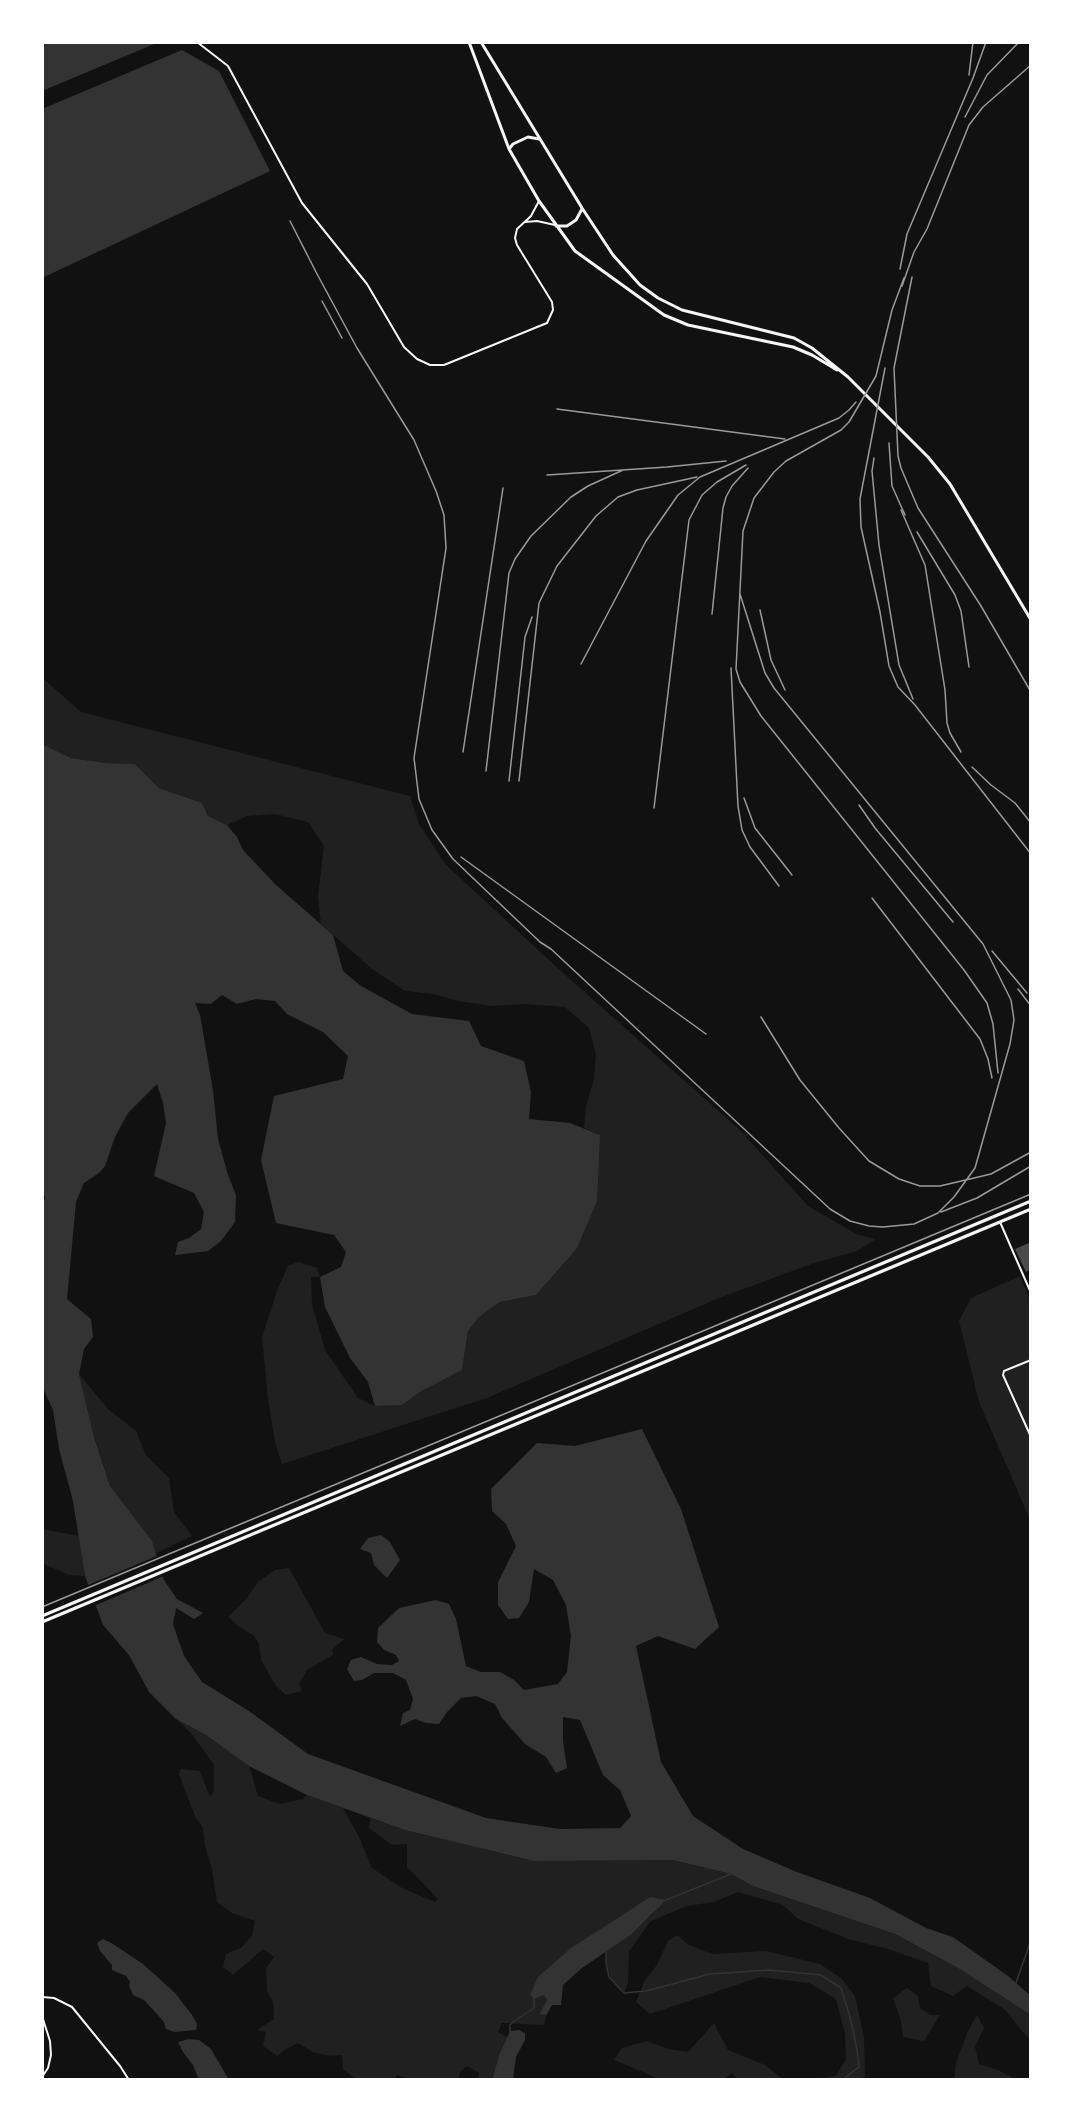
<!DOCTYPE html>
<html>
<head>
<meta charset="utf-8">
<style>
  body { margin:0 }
  #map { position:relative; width:1073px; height:2122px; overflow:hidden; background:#111; font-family:"Nunito Sans",sans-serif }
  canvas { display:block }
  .frame { position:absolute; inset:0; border:44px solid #fff; pointer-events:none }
</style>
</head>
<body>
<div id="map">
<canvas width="1073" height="2122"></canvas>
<div class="frame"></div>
</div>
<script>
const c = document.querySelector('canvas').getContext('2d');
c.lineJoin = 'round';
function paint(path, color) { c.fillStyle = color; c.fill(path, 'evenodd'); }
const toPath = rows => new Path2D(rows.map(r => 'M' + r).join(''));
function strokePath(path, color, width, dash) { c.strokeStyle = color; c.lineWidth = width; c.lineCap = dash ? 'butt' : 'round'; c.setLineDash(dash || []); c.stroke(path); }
paint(toPath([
  [45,680,81,712,410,796,419,824,445,864,562,972,741,1131,808,1206,858,1235,876,1239,857,1251,814,1263,719,1298,487,1398,282,1464,275,1442,268,1399,262,1337,278,1288,288,1266,298,1262,317,1268,320,1277,311,1277,312,1304,325,1350,358,1398,375,1406,401,1405,420,1392,462,1370,468,1331,479,1317,500,1302,536,1295,600,1135,584,1128,586,1106,594,1079,596,1054,589,1028,565,1007,524,1004,492,1006,458,1001,434,994,405,991,372,969,321,924,318,897,324,846,308,822,275,814,247,816,227,825,208,816,202,803,159,788,135,764,106,763,71,758,46,746,42,746,42,681],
  [1020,1276,1031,1303,1031,1522,979,1402,959,1321,971,1298],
  [79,1374,108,1409,136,1431,146,1455,169,1478,174,1512,192,1536,156,1553,151,1541,110,1486,94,1437],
  [42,1529,79,1536,85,1576,69,1575,42,1563],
  [289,1568,325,1633,344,1639,332,1650,333,1655,307,1670,299,1684,302,1691,286,1695,276,1686,261,1660,259,1644,254,1636,238,1626,228,1617,247,1598,258,1582,275,1570],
  [176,1719,206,1735,249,1766,258,1796,280,1804,303,1799,307,1795,343,1808,359,1837,372,1868,402,1888,435,1902,438,1899,407,1867,407,1844,392,1845,369,1828,371,1818,405,1830,534,1861,673,1860,731,1874,753,1886,895,1934,958,1968,1031,2015,1031,2042,1004,2009,967,1986,953,1996,931,1986,928,1963,885,1948,851,1940,798,1919,783,1905,738,1892,714,1902,687,1906,651,1921,629,1951,628,1983,624,1993,612,1980,606,1963,606,1951,632,1934,654,1913,650,1897,571,1948,544,1995,547,2000,539,2015,547,2014,544,2025,502,2023,498,2032,507,2037,499,2055,492,2080,478,2080,479,2073,467,2066,460,2072,458,2080,411,2080,397,2075,395,2080,357,2080,343,2069,342,2055,330,2056,313,2052,298,2043,284,2050,277,2056,263,2046,266,2032,257,2030,274,2019,273,2002,267,1991,266,1968,274,1957,263,1949,233,1975,223,1967,226,1954,241,1948,252,1936,255,1921,232,1913,217,1902,212,1869,205,1846,203,1828,195,1816,179,1774,181,1769,200,1771,210,1797,214,1791,214,1765,191,1733],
  [677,1935,689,1945,712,1954,766,1951,820,1964,842,1979,855,1996,864,2037,865,2077,852,2080,813,2080,813,2079,836,2076,846,2059,845,2034,836,1999,809,1983,760,1977,650,2014,636,2002,645,1980,657,1965,668,1941],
  [907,1988,918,1996,920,2008,930,2015,940,2015,924,2041,903,2037,901,2021,893,1998],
  [977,2015,984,2028,975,2047,979,2064,998,2070,1017,2080,954,2080,956,2063,968,2031],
  [714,2023,728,2050,765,2065,784,2080,739,2080,732,2073,723,2080,662,2080,614,2060,622,2048,647,2041,668,2049,688,2052]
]), '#202020');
paint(toPath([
  [42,42,159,42,42,91],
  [182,50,219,71,270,171,42,278,42,109],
  [42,746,46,746,71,758,106,763,135,764,159,788,202,803,208,816,227,825,237,837,243,850,275,884,333,935,343,971,361,986,412,1014,469,1021,481,1046,524,1061,531,1092,529,1119,570,1123,600,1135,597,1201,577,1248,536,1295,500,1302,479,1317,468,1331,462,1370,420,1392,402,1405,375,1406,368,1382,350,1358,325,1307,320,1277,341,1267,346,1252,334,1235,276,1223,261,1160,274,1096,343,1079,348,1056,323,1032,287,1014,275,1001,256,999,237,1004,222,995,211,1004,195,1003,200,1015,213,1090,218,1139,228,1175,236,1195,235,1222,221,1241,208,1251,175,1255,178,1242,189,1238,201,1229,204,1212,194,1193,154,1176,166,1123,163,1103,157,1084,128,1113,115,1137,105,1166,99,1173,84,1183,76,1202,67,1299,91,1319,93,1337,84,1349,79,1374,94,1437,110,1486,152,1541,164,1580,177,1599,203,1613,194,1619,176,1608,173,1624,184,1656,202,1682,249,1711,308,1754,486,1818,560,1829,620,1828,631,1816,620,1790,603,1775,580,1720,563,1717,563,1741,567,1768,556,1773,546,1757,525,1744,502,1718,495,1704,476,1696,461,1698,447,1712,439,1724,426,1723,415,1719,400,1726,403,1713,410,1710,413,1699,406,1680,393,1673,374,1673,362,1680,354,1681,347,1669,351,1660,361,1657,377,1664,392,1665,399,1661,396,1655,384,1650,377,1642,378,1628,399,1608,436,1600,449,1604,456,1619,466,1666,481,1672,500,1672,514,1680,524,1690,558,1684,567,1672,571,1636,566,1605,553,1580,534,1569,529,1602,519,1618,508,1619,498,1605,498,1582,516,1546,506,1524,492,1511,491,1489,537,1443,575,1446,642,1429,681,1509,719,1627,695,1649,658,1636,636,1646,661,1762,693,1816,743,1849,797,1872,870,1898,926,1928,953,1937,1008,1976,1031,1996,1031,2015,958,1968,895,1934,753,1886,731,1874,673,1860,534,1861,405,1830,307,1795,249,1766,206,1735,176,1719,149,1692,129,1655,103,1625,85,1576,73,1501,59,1449,53,1410,42,1386,42,1206,45,1198,42,1187],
  [381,1535,390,1542,400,1560,387,1578,374,1565,371,1553,360,1549,368,1538],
  [650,1897,666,1900,632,1934,582,1968,563,1985,561,2005,552,2005,547,2014,539,2015,547,2000,544,1995,534,1999,530,1995,538,1977,571,1948],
  [103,1939,113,1944,143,1964,175,1993,192,2015,197,2024,196,2030,174,2032,166,2029,164,2022,156,2013,144,2000,133,1995,129,1986,130,1982,126,1976,112,1970,112,1965,100,1951,97,1943],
  [519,2030,525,2033,525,2040,516,2057,513,2080,492,2080,499,2055,510,2031],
  [189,2039,199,2040,211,2049,229,2080,199,2080,193,2065,183,2052,178,2042]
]), '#333');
paint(toPath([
  [159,1555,166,1575,94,1606,86,1586]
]), '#111');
strokePath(toPath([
  [666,1900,731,1874],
  [606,1951,606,1963,609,1977,624,1993,646,1991,710,1974,769,1970,821,1975,841,1988,850,2017,857,2050,859,2067,842,2080],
  [1016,1983,1031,1940],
  [510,2031,510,2025,513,2022,534,2008,534,1999]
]), '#333', 1.5);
paint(toPath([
  [1031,1242,1031,1269,1026,1272,1015,1249]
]), '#4a4a4a');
strokePath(toPath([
  [197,42,228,66,302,203,367,284,404,347,417,359,430,365,444,365,547,323,553,310,552,302,517,245,515,238,517,229,531,216,539,201],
  [525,222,537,221,555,225],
  [1000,1222,1031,1293],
  [1031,1360,1004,1371,1003,1375,1031,1437],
  [42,1997,54,1998,72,2007,120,2066,129,2080],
  [42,2016,50,2041,51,2055,48,2068,42,2077]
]), '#f5f5f5', 2);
strokePath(toPath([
  [469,42,509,149,539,201,575,251,664,315,688,325,793,347,812,355,837,370],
  [481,42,582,208,613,255,640,285,658,298,682,310,794,338,812,348,848,377,928,457,950,484,1031,620],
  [509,149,513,144,528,137,539,139],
  [556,226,567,226,576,220,582,209],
  [42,1616,1031,1201],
  [42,1622,1031,1209]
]), '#f5f5f5', 3);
strokePath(toPath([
  [42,1607,1031,1194]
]), '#9a9a9a', 1.5);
strokePath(toPath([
  [969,75,973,42],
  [965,117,987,75,1019,42],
  [290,221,316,272,357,348,414,440,436,491,444,515,446,548,414,758,419,799,432,830,453,859,540,942,551,949,830,1209,850,1221,869,1226,883,1227,914,1224,938,1213,954,1197,975,1168,1010,1044,1014,1020,1011,1000,983,944,774,688,765,673,740,594],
  [900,269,907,234,973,78,986,42],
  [912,277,894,368,898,456,901,468,918,508,981,606,1031,692],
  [904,278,892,310,876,376,849,422,841,430,786,461,774,472,754,498,743,531,736,669,740,682,761,716,964,970,987,1003,993,1024,998,1073],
  [902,286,914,252,927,229,969,125,983,107,1031,65],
  [322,301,342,338],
  [885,368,860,499,861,527,880,612,889,666,898,687,915,705,1031,854],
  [557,409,785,439],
  [889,443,892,486,905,515],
  [874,458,872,471,879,545,899,665,913,699],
  [547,475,667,467,726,461],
  [901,510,925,565,945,690,947,723,950,733,961,752],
  [917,532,955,595,961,611,969,667],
  [760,610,771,660,785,690],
  [712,614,723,508,726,497,732,486,748,468],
  [581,664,646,541,678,495,700,477,839,418,849,410,856,402],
  [731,668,738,806,742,830,750,847,779,886],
  [463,752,503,488],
  [972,767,991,785,1015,803,1031,823],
  [486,771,509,573,515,559,531,536,571,497,588,486,623,470],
  [509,781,525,637,532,617],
  [519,781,539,603,557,566,596,516,618,497,637,490,697,477],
  [744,798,755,828,792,875],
  [859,805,875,828,953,922],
  [654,808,689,520,702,495,717,482,746,465],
  [461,857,706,1034],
  [872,898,980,1039,988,1059,992,1078],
  [992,951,1027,993],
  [1018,989,1031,1006],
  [761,1017,800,1080,839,1128,869,1161,899,1179,920,1186,940,1186,991,1174,1031,1152],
  [941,1212,977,1198,1031,1166]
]), '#9a9a9a', 1.5);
</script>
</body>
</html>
